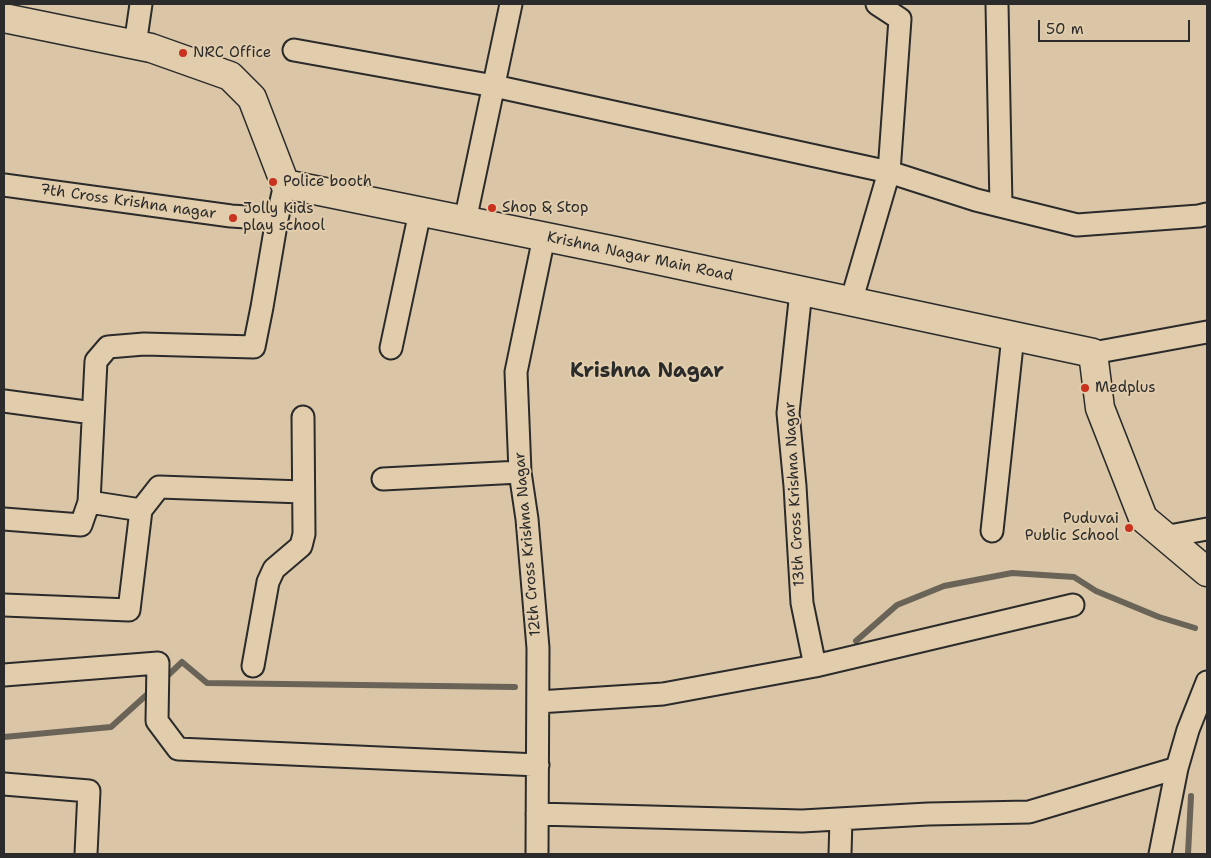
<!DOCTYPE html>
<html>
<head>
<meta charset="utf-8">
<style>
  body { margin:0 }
  #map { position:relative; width:1211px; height:858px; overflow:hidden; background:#dac6a6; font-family:"Shantell Sans",sans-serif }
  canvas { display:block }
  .frame { position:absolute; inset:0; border:5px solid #2b2b2b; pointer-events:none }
  .scale { position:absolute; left:1038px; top:20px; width:152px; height:22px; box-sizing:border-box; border:2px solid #2b2b2b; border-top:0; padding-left:6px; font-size:15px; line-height:18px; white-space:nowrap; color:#2b2b2b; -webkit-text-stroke:4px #e1ccab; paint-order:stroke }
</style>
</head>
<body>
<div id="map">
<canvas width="1211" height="858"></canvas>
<div class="frame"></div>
<div class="scale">50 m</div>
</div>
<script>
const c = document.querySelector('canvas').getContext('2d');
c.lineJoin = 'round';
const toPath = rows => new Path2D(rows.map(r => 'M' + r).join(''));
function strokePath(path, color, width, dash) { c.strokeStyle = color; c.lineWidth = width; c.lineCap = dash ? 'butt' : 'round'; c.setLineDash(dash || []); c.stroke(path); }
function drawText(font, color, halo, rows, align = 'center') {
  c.font = font + ' "Shantell Sans",sans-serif'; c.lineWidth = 4; c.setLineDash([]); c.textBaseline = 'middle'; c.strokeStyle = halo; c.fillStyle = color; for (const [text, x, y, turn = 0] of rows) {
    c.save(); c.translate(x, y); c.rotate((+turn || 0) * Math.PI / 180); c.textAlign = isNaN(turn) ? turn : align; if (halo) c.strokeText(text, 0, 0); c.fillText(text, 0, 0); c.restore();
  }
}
strokePath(toPath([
  [856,641,897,605,944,586,1012,573,1074,577,1096,591,1159,617,1195,628],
  [163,680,182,662,207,683,515,687],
  [4,737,111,727,152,690],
  [1188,854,1191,796]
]), '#6a6357', 6);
const street = toPath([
  [997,4,1001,206],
  [135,45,141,4],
  [294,50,494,86,889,172,976,200,1077,225,1199,216,1207,214],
  [4,185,231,216,277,219,285,184],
  [465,221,511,4],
  [801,291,788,413,795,486,802,603,815,666],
  [851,302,889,172,900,19,877,4],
  [391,348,420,212],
  [1093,353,1207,332],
  [4,401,93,413],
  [383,479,520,472],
  [141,510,159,487,303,492],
  [4,519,81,525,89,502],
  [992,531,1013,336],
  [1164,537,1207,529],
  [4,605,129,610,141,510,89,502,96,361,108,347,144,344,254,347,262,307,277,219],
  [253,666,268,582,274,569,301,546,304,534,303,417],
  [4,675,158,663,157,721,178,749,538,765],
  [538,702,663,694,815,666,1073,605],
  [4,784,89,791,86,854],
  [537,814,802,821,928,814,1029,812,1177,768],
  [537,854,538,648,527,519,520,472,516,372,544,237],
  [840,854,841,819],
  [1160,854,1177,768,1188,730,1207,682]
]);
const secondary = toPath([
  [4,18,151,48,230,76,252,98,285,184,615,251,1093,353,1100,408,1143,518,1207,572]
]);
strokePath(street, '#2b2b2b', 25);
strokePath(secondary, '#2b2b2b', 31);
strokePath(street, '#e1ccab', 21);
strokePath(secondary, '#e1ccab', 28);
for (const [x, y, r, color] of [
  [183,53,5,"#c8321e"],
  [273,182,5,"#c8321e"],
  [492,208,5,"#c8321e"],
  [233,218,5,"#c8321e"],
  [1085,388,5,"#c8321e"],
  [1129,528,5,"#c8321e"]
]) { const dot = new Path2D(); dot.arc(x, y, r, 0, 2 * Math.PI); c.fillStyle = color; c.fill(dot); strokePath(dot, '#e1ccab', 2); }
drawText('15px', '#2b2b2b', '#e1ccab', [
  ["NRC Office",193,53],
  ["Police booth",283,182],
  ["Shop & Stop",502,208],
  ["Jolly Kids",243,209],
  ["play school",243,226],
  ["Medplus",1095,388],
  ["Puduvai",1119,519,"right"],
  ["Public School",1119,536,"right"]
], 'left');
drawText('15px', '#2b2b2b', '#e1ccab', [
  ["7th Cross Krishna nagar",128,202,8],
  ["Krishna Nagar Main Road",640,257,12],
  ["13th Cross Krishna Nagar",795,494,-93],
  ["12th Cross Krishna Nagar",528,544,-95]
]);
drawText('bold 20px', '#2b2b2b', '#e1ccab', [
  ["Krishna Nagar",647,372]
]);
</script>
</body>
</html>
